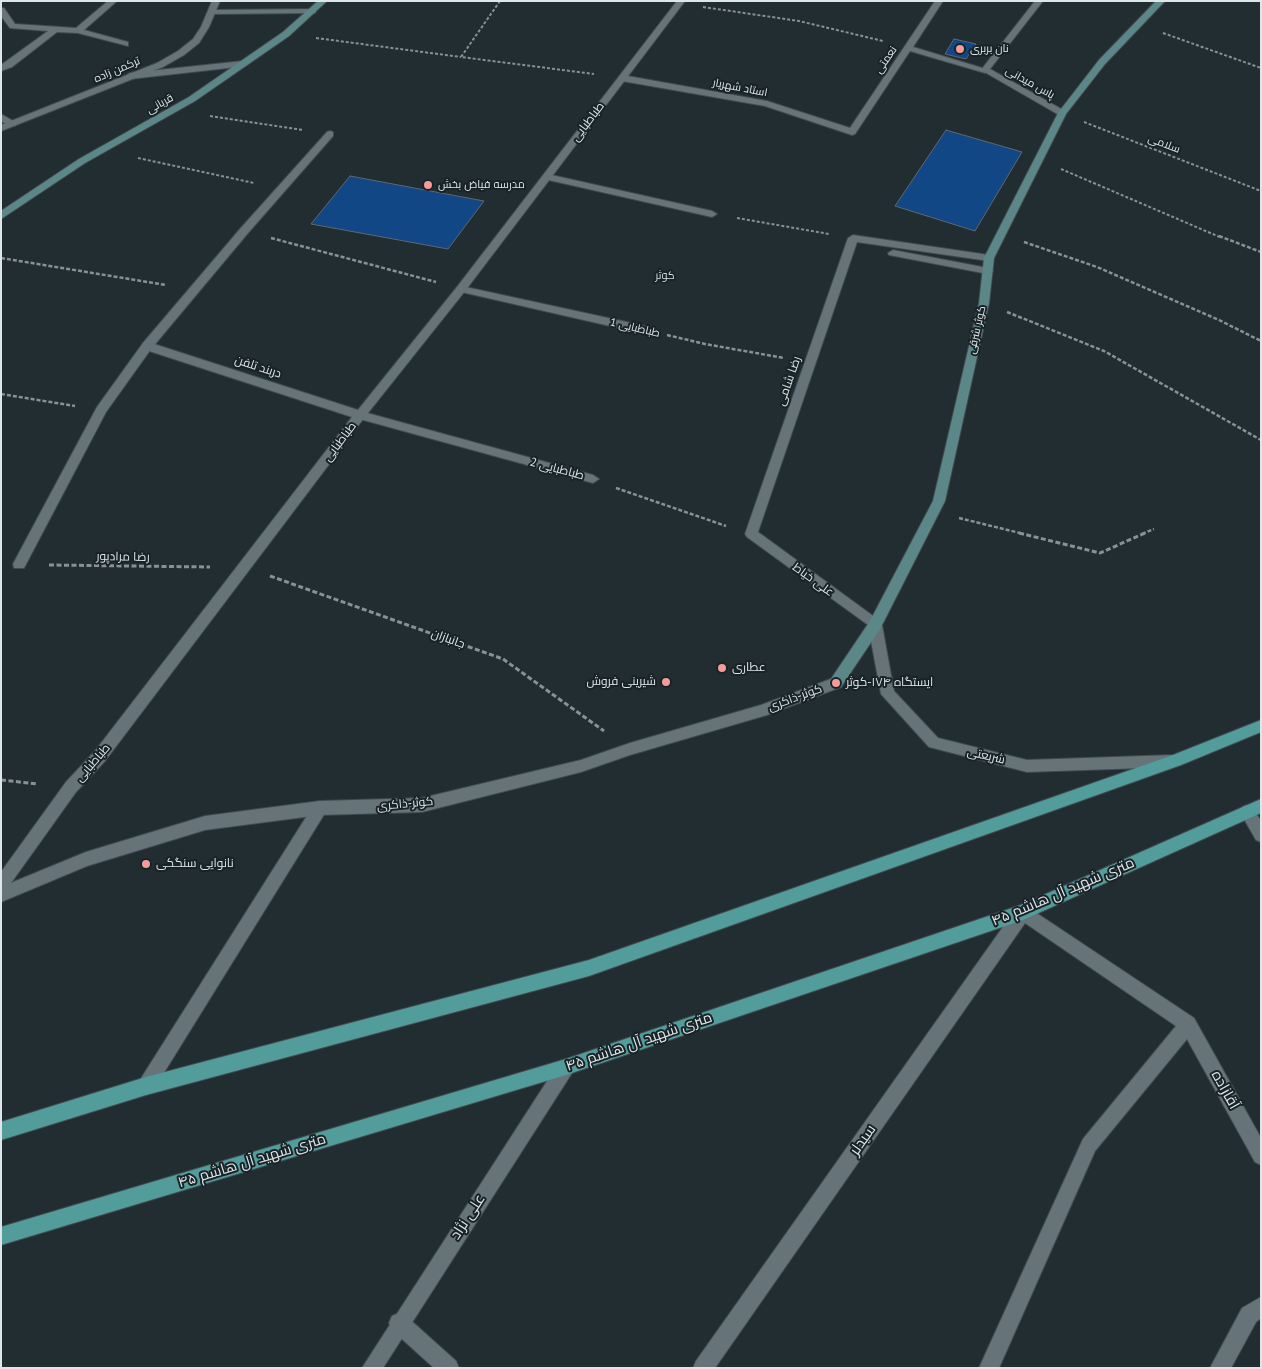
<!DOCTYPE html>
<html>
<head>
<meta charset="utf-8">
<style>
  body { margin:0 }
  #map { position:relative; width:1262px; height:1369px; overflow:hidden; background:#212d31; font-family:"PT Sans",sans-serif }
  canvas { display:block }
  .frame { position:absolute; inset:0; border:2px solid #dfe6e9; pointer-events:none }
</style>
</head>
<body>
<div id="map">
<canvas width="1262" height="1369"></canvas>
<div class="frame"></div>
</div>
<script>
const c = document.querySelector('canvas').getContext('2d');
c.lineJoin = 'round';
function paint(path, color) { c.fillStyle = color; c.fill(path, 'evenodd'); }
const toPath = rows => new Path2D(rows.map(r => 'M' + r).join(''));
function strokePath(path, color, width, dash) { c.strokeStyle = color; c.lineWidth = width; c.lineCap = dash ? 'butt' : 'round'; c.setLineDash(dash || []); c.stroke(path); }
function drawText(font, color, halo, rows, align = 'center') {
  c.font = font + ' "PT Sans",Cairo,sans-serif'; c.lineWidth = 4; c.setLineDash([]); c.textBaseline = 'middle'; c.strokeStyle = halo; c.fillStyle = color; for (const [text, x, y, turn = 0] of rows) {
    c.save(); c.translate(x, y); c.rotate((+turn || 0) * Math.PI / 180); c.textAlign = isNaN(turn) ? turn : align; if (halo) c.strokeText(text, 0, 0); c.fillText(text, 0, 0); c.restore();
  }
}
const building = toPath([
  [954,39,976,44,966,59,945,54,954,39],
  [946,130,1022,152,975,231,895,206,946,130],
  [350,176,484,201,448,249,311,224,350,176]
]);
paint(building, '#114784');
strokePath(building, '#606770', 1);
const service = toPath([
  [108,1,117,1,84,30,128,42,128,46,78,33,57,32,12,67,1,71,1,65,48,31,10,28,1,16,1,8,4,8,15,24,76,28,108,1],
  [935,1,943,1,913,47,989,70,985,73,910,51,855,134,852,135,765,106,622,81,618,78,622,75,767,101,850,128,935,1],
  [312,9,316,11,315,13,212,14,208,12,212,10,312,9],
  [243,61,247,64,246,66,130,79,126,76,130,73,243,61],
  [1,114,15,122,15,126,9,126,1,121,1,114],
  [330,131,333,132,333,136,248,233,151,349,106,412,24,568,14,568,13,564,97,407,143,343,240,229,327,132,330,131],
  [547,174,712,211,717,214,712,217,544,179,542,177,547,174],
  [853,235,989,255,994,258,989,261,857,242,758,532,880,621,882,625,880,629,875,630,747,537,745,534,848,238,853,235],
  [893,250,988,268,993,271,988,274,889,255,888,253,893,250],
  [461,286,645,326,650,330,645,334,457,291,456,289,457,287,461,286],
  [360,411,593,475,599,479,593,483,356,418,354,415,356,412,360,411],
  [320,801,325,803,327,808,325,813,152,1092,146,1095,140,1092,137,1086,140,1080,315,803,320,801],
  [1023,904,1194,1018,1261,1138,1261,1165,1255,1162,1187,1039,1095,1151,999,1368,979,1368,1083,1139,1176,1026,1025,923,715,1368,693,1368,696,1361,1017,907,1023,904],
  [1261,1297,1261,1318,1256,1322,1231,1368,1210,1368,1242,1308,1261,1297],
  [399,1313,406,1316,456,1361,459,1368,434,1368,392,1330,389,1323,392,1316,399,1313]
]);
const minor = toPath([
  [212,1,220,1,209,27,199,43,184,55,163,67,1,131,1,125,157,63,178,51,193,39,201,27,212,1],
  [677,1,685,1,465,291,364,418,105,761,76,792,6,890,1,892,1,872,66,782,95,751,352,417,143,349,142,346,143,343,151,343,358,410,457,287,677,1],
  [1035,1,1043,1,990,69,1065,111,1065,115,1059,115,981,70,1035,1],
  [875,620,880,621,882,625,894,691,938,738,1027,760,1172,755,1177,756,1179,761,1177,766,1172,767,1027,772,929,747,881,694,868,625,870,621,875,620],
  [1247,805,1252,807,1261,821,1261,842,1256,840,1240,812,1242,807,1247,805]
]);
const tertiary = toPath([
  [836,677,841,679,843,683,841,687,767,715,630,755,581,772,422,812,320,815,205,830,87,866,1,902,1,887,86,852,205,816,320,801,422,798,581,760,630,743,761,705,836,677],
  [566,1059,572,1061,574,1067,572,1073,383,1368,362,1368,560,1061,566,1059]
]);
const secondary = toPath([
  [318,1,327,1,289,36,195,101,85,163,1,219,1,211,79,159,189,97,283,32,318,1],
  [1156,1,1165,1,1105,64,1066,114,994,258,989,303,945,501,880,629,841,687,836,689,831,687,829,683,831,679,870,621,933,501,979,303,984,258,1058,113,1099,60,1156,1]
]);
const primary = toPath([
  [1261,720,1261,732,1181,765,589,976,146,1095,1,1140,1,1122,146,1077,589,960,1173,755,1261,720],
  [1261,799,1261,813,1023,920,566,1075,1,1245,1,1227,566,1059,1021,905,1261,799]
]);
strokePath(service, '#414b4f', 2);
strokePath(minor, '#414b4f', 2);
strokePath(tertiary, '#414b4f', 2);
strokePath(secondary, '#414b4f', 2);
strokePath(primary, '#414b4f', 2);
strokePath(toPath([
  [500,1,461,57,594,74],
  [616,1,631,1],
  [703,7,799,21,883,41],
  [1163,33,1261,68],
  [316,38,461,57],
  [210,116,303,130],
  [1084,122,1261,191],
  [138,158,254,183],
  [1061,169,1222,238],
  [737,218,829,234]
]), '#889195', 2, [3, 2]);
strokePath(toPath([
  [1219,236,1261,252],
  [271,238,436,282],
  [1024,242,1097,267,1219,320,1261,341],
  [1,258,166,285],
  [1007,312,1104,351,1261,440],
  [667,335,705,344,784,358],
  [1,394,75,406],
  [616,488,726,526],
  [959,518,1024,534],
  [1142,534,1154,529]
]), '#889195', 2.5, [4, 2]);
strokePath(toPath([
  [1019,533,1100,553,1145,533],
  [49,565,210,567],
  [270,576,503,659,604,731],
  [1,780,38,784]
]), '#889195', 3, [5, 2.5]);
paint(service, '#667378');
paint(minor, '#667378');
paint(tertiary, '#667378');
paint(secondary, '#5c8789');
paint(primary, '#529c9b');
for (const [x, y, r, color] of [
  [960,49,5,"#f59b98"],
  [428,185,5,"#f59b98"],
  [722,668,5,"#f59b98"],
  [666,682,5,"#f59b98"],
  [836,683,5,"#f59b98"],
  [146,864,5,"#f59b98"]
]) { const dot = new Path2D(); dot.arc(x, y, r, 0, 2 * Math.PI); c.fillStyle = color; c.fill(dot); strokePath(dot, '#182327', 2); }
drawText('11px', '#dfe6e9', '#182327', [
  ["نان بربری",970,49],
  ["مدرسه فیاض بخش",438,185]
], 'left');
drawText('11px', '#dfe6e9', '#182327', [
  ["نعمتی",886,60,-56],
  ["ترکمن زاده",117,70,-23],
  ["پاس میدانی",1030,83,29],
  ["استاد شهریار",740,88,11],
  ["قربانی",160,104,-29],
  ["سلامی",1164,144,21],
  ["طباطبایی 1",635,328,13],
  ["کوثر شرقی",977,330,-77]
]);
drawText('11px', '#d0dfe4', '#182327', [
  ["کوثر",665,276]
]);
drawText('12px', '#dfe6e9', '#182327', [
  ["طباطبایی",588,122,-53],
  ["دربند تلفن",258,367,18],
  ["رضا شامی",789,381,-71],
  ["طباطبایی",340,442,-53],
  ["طباطبایی 2",557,469,15],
  ["رضا مرادپور",123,557,1],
  ["علی خیاط",813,580,36],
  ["جانبازان",448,639,20],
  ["کوثر-ذاکری",795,698,-20],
  ["شریعتی",986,756,13],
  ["طباطبایی",93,763,-49],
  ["کوثر-ذاکری",405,804,-5]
]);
drawText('12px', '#dfe6e9', '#182327', [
  ["عطاری",732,668],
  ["شیرینی فروش",656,682,"right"],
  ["ایستگاه ۱۷۴-کوثر",846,683],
  ["نانوایی سنگکی",156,864]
], 'left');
drawText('15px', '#dfe6e9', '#182327', [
  ["۴۵ متری شهید آل هاشم",1063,892,-23],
  ["۴۵ متری شهید آل هاشم",639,1042,-19],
  ["آقازاده",1225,1090,61],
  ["سیدلر",863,1140,-55],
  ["۴۵ متری شهید آل هاشم",252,1161,-17],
  ["علی نژاد",468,1217,-57]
]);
</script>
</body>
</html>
